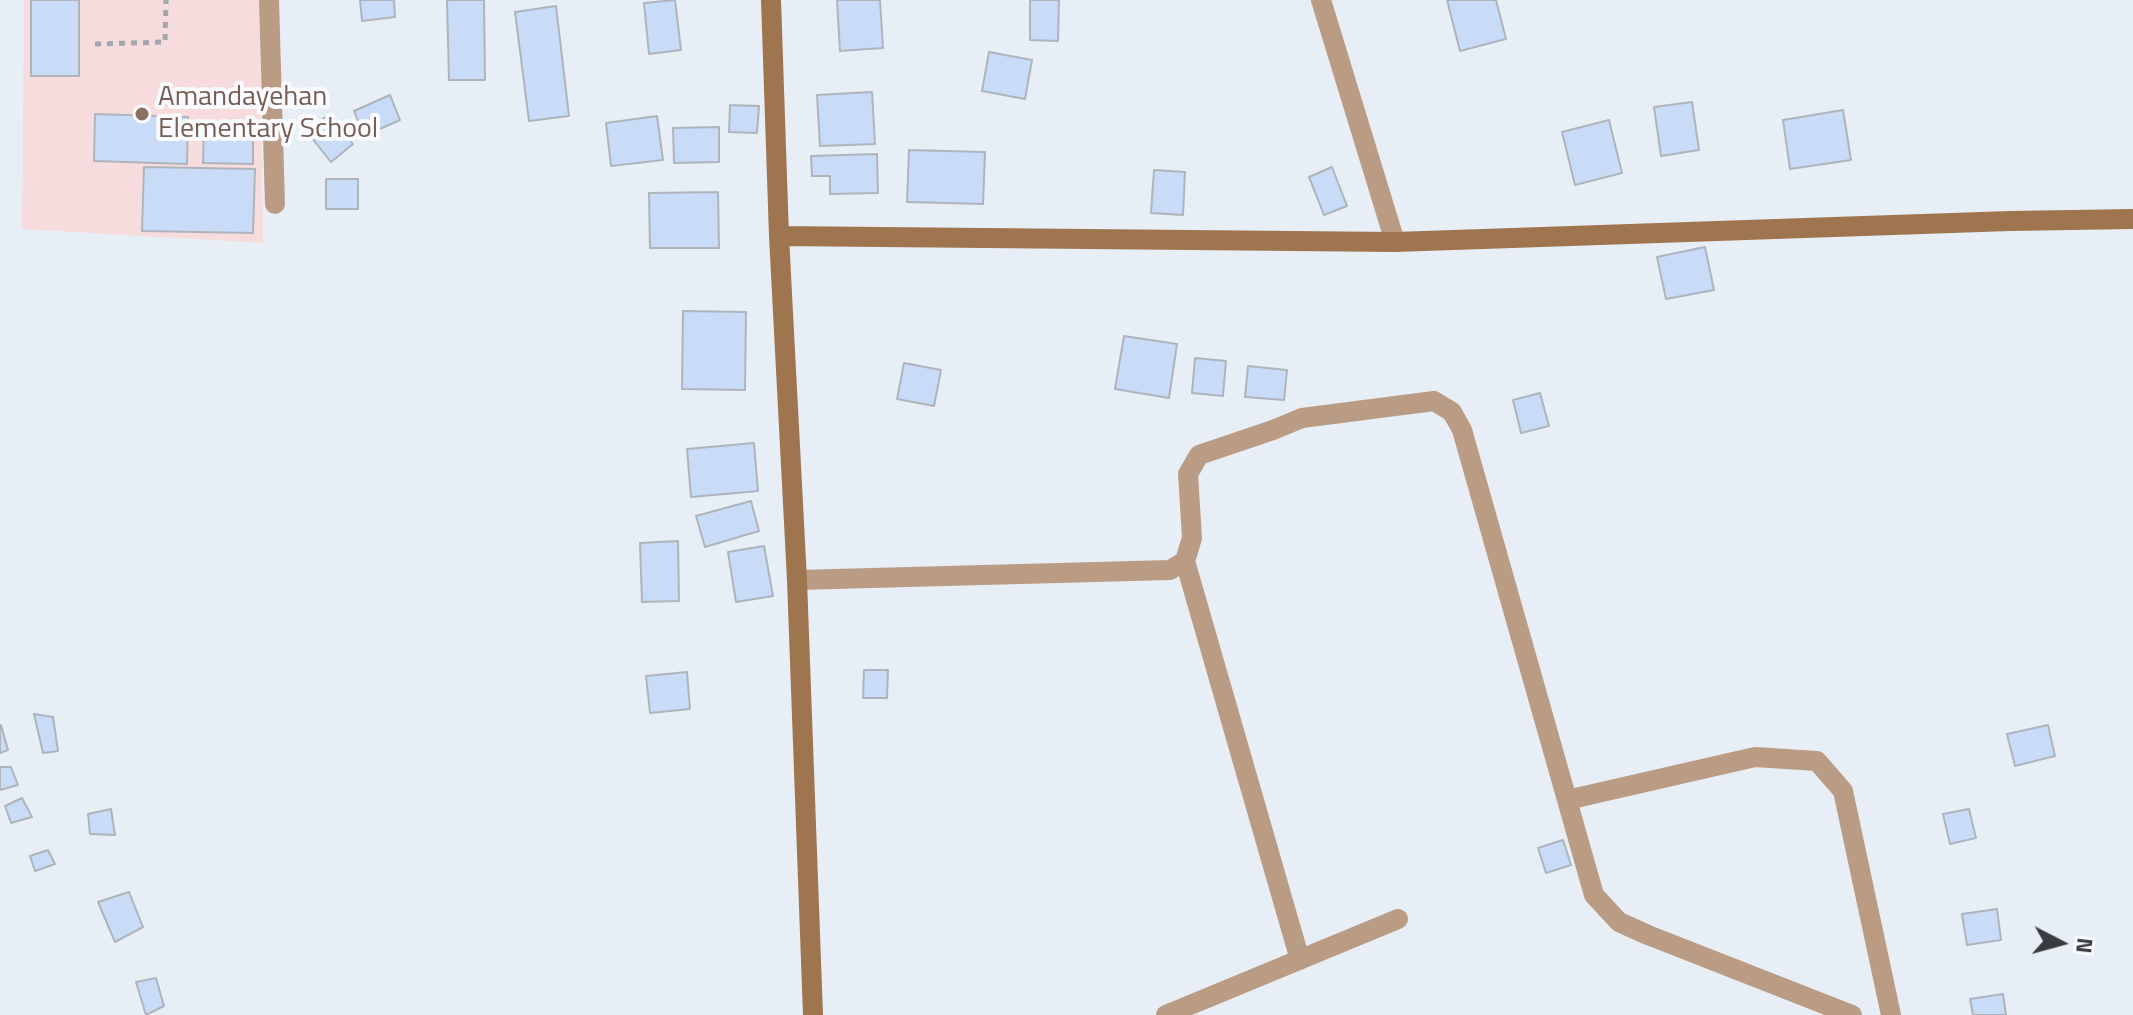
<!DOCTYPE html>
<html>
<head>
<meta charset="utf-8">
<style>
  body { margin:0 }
  #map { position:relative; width:2133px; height:1015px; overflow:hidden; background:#e8eef6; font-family:"Titillium Web",sans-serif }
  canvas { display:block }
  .north { position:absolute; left:2021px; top:903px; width:80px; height:80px; -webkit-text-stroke:6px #f9fbfe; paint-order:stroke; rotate:96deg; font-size:22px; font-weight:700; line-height:32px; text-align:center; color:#393b3e }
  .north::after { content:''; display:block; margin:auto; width:28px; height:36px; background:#393b3e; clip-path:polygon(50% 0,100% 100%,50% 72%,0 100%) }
</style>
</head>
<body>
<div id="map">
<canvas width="2133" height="1015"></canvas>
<div class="north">N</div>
</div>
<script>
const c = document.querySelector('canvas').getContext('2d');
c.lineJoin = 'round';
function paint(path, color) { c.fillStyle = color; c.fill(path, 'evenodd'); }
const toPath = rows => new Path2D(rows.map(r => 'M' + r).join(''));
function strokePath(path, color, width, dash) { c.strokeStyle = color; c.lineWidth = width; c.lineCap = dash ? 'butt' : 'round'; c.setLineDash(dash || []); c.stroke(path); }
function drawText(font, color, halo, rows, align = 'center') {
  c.font = font + ' "Titillium Web",sans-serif'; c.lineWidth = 8; c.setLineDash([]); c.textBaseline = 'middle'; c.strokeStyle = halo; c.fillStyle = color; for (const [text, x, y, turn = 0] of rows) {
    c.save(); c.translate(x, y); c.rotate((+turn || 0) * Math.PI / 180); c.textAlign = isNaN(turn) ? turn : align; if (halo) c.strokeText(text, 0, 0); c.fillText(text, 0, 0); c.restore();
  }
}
paint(toPath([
  [24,0,260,0,263,243,22,229]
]), '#f7dcdd');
const building = toPath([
  [31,0,79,0,79,76,31,76,31,0],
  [360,0,394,0,395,17,362,21,360,0],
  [447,0,484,0,485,80,449,80,447,0],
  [675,0,681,50,649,54,644,3,675,0],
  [837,0,880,0,883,48,840,51,837,0],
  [1030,0,1059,0,1058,41,1030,40,1030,0],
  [1447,0,1496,0,1506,39,1460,51,1447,0],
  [556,6,569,116,529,121,515,12,556,6],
  [989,52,1032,60,1025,99,982,91,989,52],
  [872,92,875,144,820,146,817,95,872,92],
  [390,95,400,120,364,136,354,111,390,95],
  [1692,102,1699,150,1661,156,1654,107,1692,102],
  [730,105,759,106,757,133,729,132,730,105],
  [1843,110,1851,160,1790,169,1783,120,1843,110],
  [95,114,188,117,187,164,94,161,95,114],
  [329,114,353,144,331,162,307,132,329,114],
  [657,116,663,160,611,166,606,123,657,116],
  [1609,120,1622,173,1575,185,1562,132,1609,120],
  [204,127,253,128,253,164,203,163,204,127],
  [719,127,719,162,674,163,673,128,719,127],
  [909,150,985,152,983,204,907,202,909,150],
  [877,154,878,193,830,194,830,176,812,176,811,156,877,154],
  [144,167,255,169,253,233,142,231,144,167],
  [1332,167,1347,206,1324,215,1309,177,1332,167],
  [1154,170,1185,172,1183,215,1151,213,1154,170],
  [326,179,358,179,358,209,326,209,326,179],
  [718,192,719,248,650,248,649,193,718,192],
  [1705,247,1714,290,1666,299,1657,257,1705,247],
  [683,311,746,312,745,390,682,389,683,311],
  [1124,336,1177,344,1169,398,1115,389,1124,336],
  [1195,358,1226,361,1223,396,1192,393,1195,358],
  [904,363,941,370,934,406,897,399,904,363],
  [1248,366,1287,370,1284,400,1245,397,1248,366],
  [1540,393,1549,426,1521,433,1513,400,1540,393],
  [754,443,758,491,691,497,687,449,754,443],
  [751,501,759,531,705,547,696,516,751,501],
  [678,541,679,601,642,602,640,543,678,541],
  [764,546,773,596,736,602,728,552,764,546],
  [864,670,888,670,887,698,863,698,864,670],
  [687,672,690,709,650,713,646,676,687,672],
  [34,714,53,717,58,751,43,753,34,714],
  [1,725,8,750,0,753,0,726,1,725],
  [2048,725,2055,756,2015,766,2007,734,2048,725],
  [0,767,11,767,18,785,0,790,0,767],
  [22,798,32,817,11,823,5,806,22,798],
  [111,809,115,835,90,834,88,814,111,809],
  [1969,809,1976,838,1950,844,1943,814,1969,809],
  [1563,840,1571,865,1546,873,1538,848,1563,840],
  [48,850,55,864,35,871,30,856,48,850],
  [129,892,143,927,115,942,98,902,129,892],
  [1997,909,2001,940,1967,945,1962,914,1997,909],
  [156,978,164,1006,146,1015,136,982,156,978],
  [2003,994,2006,1015,1973,1015,1970,999,2003,994]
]);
paint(building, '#c8dbf7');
strokePath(building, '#afb4bc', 2);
strokePath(toPath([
  [95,44,165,42,166,0]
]), '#a3a7ad', 5, [6, 6]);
strokePath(toPath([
  [269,0,275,204],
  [1321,0,1395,242],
  [1185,561,1300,960],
  [797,580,1170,570,1185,561,1192,538,1188,474,1199,455,1273,430,1302,418,1434,401,1452,412,1462,430,1594,895,1619,922,1648,935,1852,1015],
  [1567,800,1755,757,1817,761,1843,791,1891,1015],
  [1166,1015,1398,919]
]), '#ba9c84', 20);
strokePath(toPath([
  [771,0,779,236,797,580,813,1015],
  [779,236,1395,242,2010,221,2133,219]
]), '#9f7550', 20);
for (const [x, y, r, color] of [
  [142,114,8,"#8d6e63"]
]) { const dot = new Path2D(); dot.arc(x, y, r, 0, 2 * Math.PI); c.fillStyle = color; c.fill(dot); strokePath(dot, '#f9fbfe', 3); }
drawText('28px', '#785e54', '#f9fbfe', [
  ["Amandayehan",158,98],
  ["Elementary School",158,130]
], 'left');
</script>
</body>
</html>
